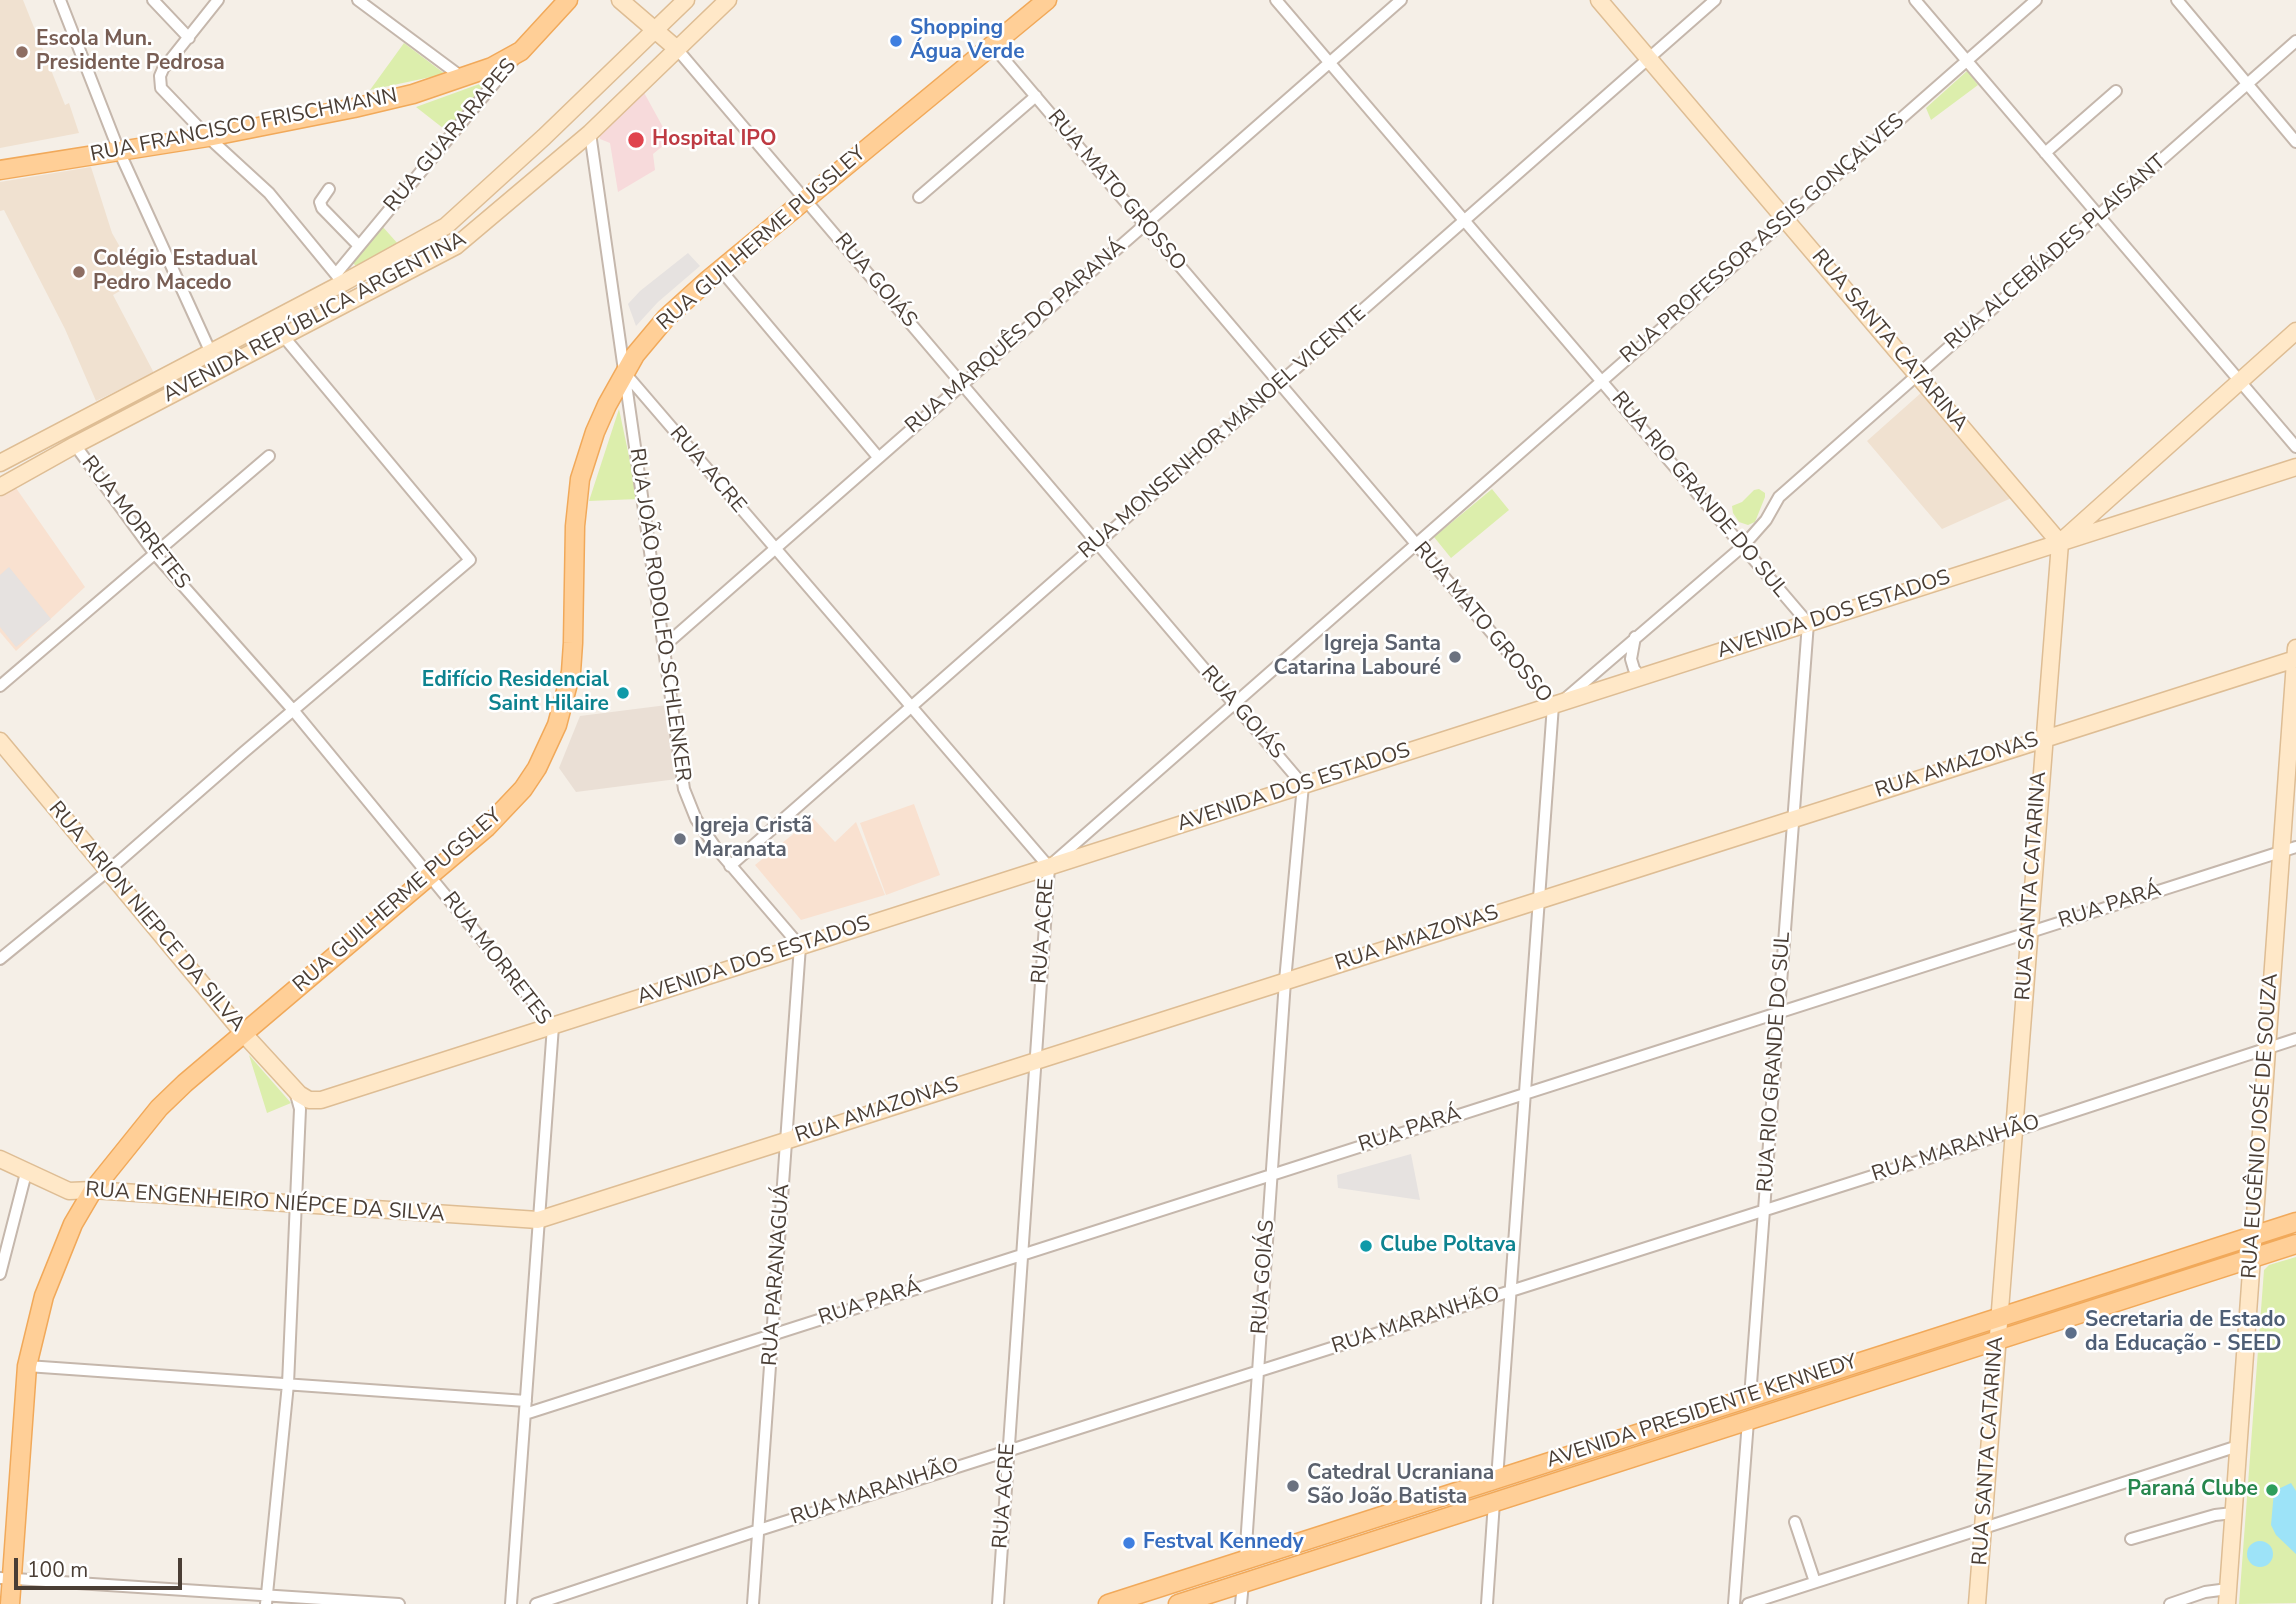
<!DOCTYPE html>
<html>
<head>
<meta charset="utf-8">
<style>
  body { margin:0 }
  #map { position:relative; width:2296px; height:1604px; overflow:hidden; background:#f5efe7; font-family:"Nunito Sans",sans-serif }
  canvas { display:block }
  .scale { position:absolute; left:14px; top:1558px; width:168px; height:32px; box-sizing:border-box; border:4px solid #4a3e35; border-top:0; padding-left:9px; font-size:21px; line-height:24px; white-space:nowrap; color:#4a3e35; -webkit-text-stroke:5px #fff; paint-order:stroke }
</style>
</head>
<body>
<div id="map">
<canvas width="2296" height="1604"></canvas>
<div class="scale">100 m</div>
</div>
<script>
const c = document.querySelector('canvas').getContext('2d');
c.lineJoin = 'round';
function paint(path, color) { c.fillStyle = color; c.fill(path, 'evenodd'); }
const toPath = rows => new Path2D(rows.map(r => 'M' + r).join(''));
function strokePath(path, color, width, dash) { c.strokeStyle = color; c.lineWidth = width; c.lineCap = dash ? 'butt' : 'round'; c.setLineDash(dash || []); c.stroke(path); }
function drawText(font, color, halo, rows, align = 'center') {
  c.font = font + ' "Nunito Sans",sans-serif'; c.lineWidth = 5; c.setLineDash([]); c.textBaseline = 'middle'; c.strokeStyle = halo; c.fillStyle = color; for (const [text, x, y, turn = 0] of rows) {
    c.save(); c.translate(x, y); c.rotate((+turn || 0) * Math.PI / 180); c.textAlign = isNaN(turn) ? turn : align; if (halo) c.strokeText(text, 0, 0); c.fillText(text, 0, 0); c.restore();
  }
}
paint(toPath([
  [667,705,677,779,576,792,559,768,580,716]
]), '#eadfd5');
paint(toPath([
  [16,488,85,587,16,651,0,632,0,497],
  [914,804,940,875,886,895,860,823],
  [813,818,835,842,856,822,885,895,801,920,755,865]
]), '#f9e1d0');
paint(toPath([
  [0,0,23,0,65,105,69,103,79,133,0,148],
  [91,167,112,233,124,254,116,259,130,285,113,295,154,373,96,401,65,329,4,210,0,211,0,182],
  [1922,392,2016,496,1942,529,1867,441]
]), '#f0e1d0');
paint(toPath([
  [641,87,670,140,653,154,655,170,618,192,610,143,600,139,599,133]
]), '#f7dadb');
paint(toPath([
  [404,43,445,74,370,90],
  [1967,71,1978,85,1931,120,1926,108],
  [496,78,448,132,416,107],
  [382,226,399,245,359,269,352,262],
  [619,409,638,499,589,501],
  [1492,489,1509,510,1451,558,1434,537],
  [1759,489,1765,493,1765,497,1755,522,1748,525,1739,522,1733,513,1732,506,1742,502,1754,490],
  [249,1055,291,1103,267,1113],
  [2296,1257,2296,1603,2239,1604,2264,1270,2269,1265]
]), '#dceeac');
paint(toPath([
  [688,253,700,266,658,302,636,326,628,304,640,291],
  [9,567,51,619,16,647,0,627,0,575],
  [1411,1154,1420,1200,1338,1188,1337,1175]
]), '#e6e2e0');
paint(toPath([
  [2291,1483,2296,1491,2296,1554,2276,1535,2271,1525,2274,1491],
  '2247 1554a13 13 0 1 1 26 0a13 13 0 1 1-26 0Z'
]), '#9de3f8');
const street = toPath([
  [60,0,119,151,211,353],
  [153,0,189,38],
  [218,0,163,69,160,76,161,88,208,137,269,193,343,283],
  [358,0,463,78],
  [1276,0,1808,623,1750,1397],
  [1915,0,2296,447],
  [2177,0,2296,142],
  [992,45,1553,705,1497,1479],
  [677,49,1303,785,1285,981,1245,1560],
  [590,133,684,789,696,819,716,848,800,946,753,1604],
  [2045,153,2116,91],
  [329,189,320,202,322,208,359,246],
  [919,197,1036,96],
  [720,269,878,457],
  [336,274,515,58],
  [624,372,1049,867,998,1604],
  [75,445,155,554,293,710,553,1026,511,1604],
  [1635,637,1631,659,1634,669,1641,677],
  [663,647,1401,0],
  [0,686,269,456],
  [1566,698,1743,546,1766,520,1779,497,2296,41],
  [1054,862,2036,0],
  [730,866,1715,0],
  [0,959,109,870,244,752,470,560,284,337],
  [0,1274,26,1173],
  [27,1366,526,1401],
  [525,1414,2296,847],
  [1795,1522,1815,1582],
  [2131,1539,2215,1515,2233,1513],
  [0,1578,399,1604],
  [266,1604,288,1384,300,1109,295,1091],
  [536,1604,759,1530,2014,1131,2296,1039],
  [1241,1604,1243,1583],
  [1487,1604,1494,1502],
  [1734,1604,1748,1421],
  [1748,1604,2238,1446],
  [2170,1604,2205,1592,2228,1589]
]);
const secondary = toPath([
  [620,0,677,49],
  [1599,0,2060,543,1977,1604],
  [0,463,343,283,446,226,544,137,686,0],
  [0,487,75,445,456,246,590,133,728,0],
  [2066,537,2296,331],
  [0,741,243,1033,299,1094,309,1100,321,1100,2296,467],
  [0,1159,69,1191,93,1190,538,1220,2295,659],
  [2227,1604,2296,648]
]);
const primary = toPath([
  [0,170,208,137,354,108,413,94,492,67,521,51,568,0],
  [10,1604,27,1366,44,1296,73,1224,93,1190,159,1108,185,1083,486,828,523,789,537,768,557,725,571,672,573,643,575,526,580,479,595,432,607,405,635,355,666,318,708,280,1047,0],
  [1108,1604,2296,1222],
  [1178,1604,2296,1244]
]);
strokePath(street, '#c5b7ac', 14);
strokePath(secondary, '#debd94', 19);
strokePath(primary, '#f1a95a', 21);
strokePath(street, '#fff', 10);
strokePath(secondary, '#ffe8c8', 16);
strokePath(primary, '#ffcf97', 18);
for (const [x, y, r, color] of [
  [896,41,7,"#3f7fe0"],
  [22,52,7,"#8d6e63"],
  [636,140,9,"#e0444e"],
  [79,272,7,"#8d6e63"],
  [1455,657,7,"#6b7280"],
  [623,693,7,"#0f9aa8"],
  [680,839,7,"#6b7280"],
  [1366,1246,7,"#0f9aa8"],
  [2071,1333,7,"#5c6f8a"],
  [1293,1486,7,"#6b7280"],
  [2272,1490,7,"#2e9e5b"],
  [1129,1543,7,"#3f7fe0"]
]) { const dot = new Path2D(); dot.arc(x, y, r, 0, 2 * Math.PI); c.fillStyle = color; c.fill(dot); strokePath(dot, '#fff', 2.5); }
drawText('bold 21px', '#366cbe', '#fff', [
  ["Shopping",910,29],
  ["Água Verde",910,53],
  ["Festval Kennedy",1143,1543]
], 'left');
drawText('bold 21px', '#785e54', '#fff', [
  ["Escola Mun.",36,40],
  ["Presidente Pedrosa",36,64],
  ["Colégio Estadual",93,260],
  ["Pedro Macedo",93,284]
], 'left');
drawText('21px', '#4a3e35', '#fff', [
  ["RUA FRANCISCO FRISCHMANN",244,126,-11],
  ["RUA GUARARAPES",451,136,-50],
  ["RUA MATO GROSSO",1116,191,50],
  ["RUA GUILHERME PUGSLEY",762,239,-41],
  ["RUA PROFESSOR ASSIS GONÇALVES",1763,239,-41],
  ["RUA ALCEBÍADES PLAISANT",2056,253,-41],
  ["RUA GOIÁS",875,281,50],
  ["AVENIDA REPÚBLICA ARGENTINA",315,318,-28],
  ["RUA MARQUÊS DO PARANÁ",1016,337,-41],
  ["RUA SANTA CATARINA",1889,341,50],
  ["RUA MONSENHOR MANOEL VICENTE",1223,433,-41],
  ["RUA ACRE",707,470,50],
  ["RUA RIO GRANDE DO SUL",1699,495,50],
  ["RUA MORRETES",135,523,52],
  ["RUA JOÃO RODOLFO SCHLENKER",659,615,82],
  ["AVENIDA DOS ESTADOS",1834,615,-18],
  ["RUA MATO GROSSO",1482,623,50],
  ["RUA GOIÁS",1242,713,49],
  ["RUA AMAZONAS",1957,766,-18],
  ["AVENIDA DOS ESTADOS",1294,788,-18],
  ["RUA SANTA CATARINA",2032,886,-86],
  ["RUA GUILHERME PUGSLEY",398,901,-41],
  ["RUA PARÁ",2110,906,-18],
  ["RUA ARION NIEPCE DA SILVA",146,917,50],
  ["RUA ACRE",1044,931,-86],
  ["RUA AMAZONAS",1417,939,-18],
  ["RUA MORRETES",496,959,52],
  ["AVENIDA DOS ESTADOS",754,961,-18],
  ["RUA RIO GRANDE DO SUL",1775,1062,-86],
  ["RUA AMAZONAS",877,1111,-18],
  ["RUA EUGÊNIO JOSÉ DE SOUZA",2261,1126,-86],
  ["RUA PARÁ",1410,1130,-18],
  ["RUA MARANHÃO",1956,1149,-18],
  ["RUA ENGENHEIRO NIÉPCE DA SILVA",265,1203,4],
  ["RUA PARANAGUÁ",777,1275,-86],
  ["RUA GOIÁS",1264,1277,-86],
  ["RUA PARÁ",870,1303,-18],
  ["RUA MARANHÃO",1416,1321,-18],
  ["AVENIDA PRESIDENTE KENNEDY",1702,1412,-18],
  ["RUA SANTA CATARINA",1989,1451,-86],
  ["RUA MARANHÃO",875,1492,-18],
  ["RUA ACRE",1005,1496,-86]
]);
drawText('bold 21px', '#be3a42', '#fff', [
  ["Hospital IPO",652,140]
], 'left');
drawText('bold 21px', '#5b616d', '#fff', [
  ["Igreja Santa",1441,645,"right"],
  ["Catarina Labouré",1441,669,"right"],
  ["Igreja Cristã",694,827],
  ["Maranata",694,851],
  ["Catedral Ucraniana",1307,1474],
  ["São João Batista",1307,1498]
], 'left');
drawText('bold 21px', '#0d838f', '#fff', [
  ["Edifício Residencial",609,681],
  ["Saint Hilaire",609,705],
  ["Clube Poltava",1380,1246,"left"]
], 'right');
drawText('bold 21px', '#4e5e75', '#fff', [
  ["Secretaria de Estado",2085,1321],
  ["da Educação - SEED",2085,1345]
], 'left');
drawText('bold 21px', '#27864d', '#fff', [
  ["Paraná Clube",2258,1490]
], 'right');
</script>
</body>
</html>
